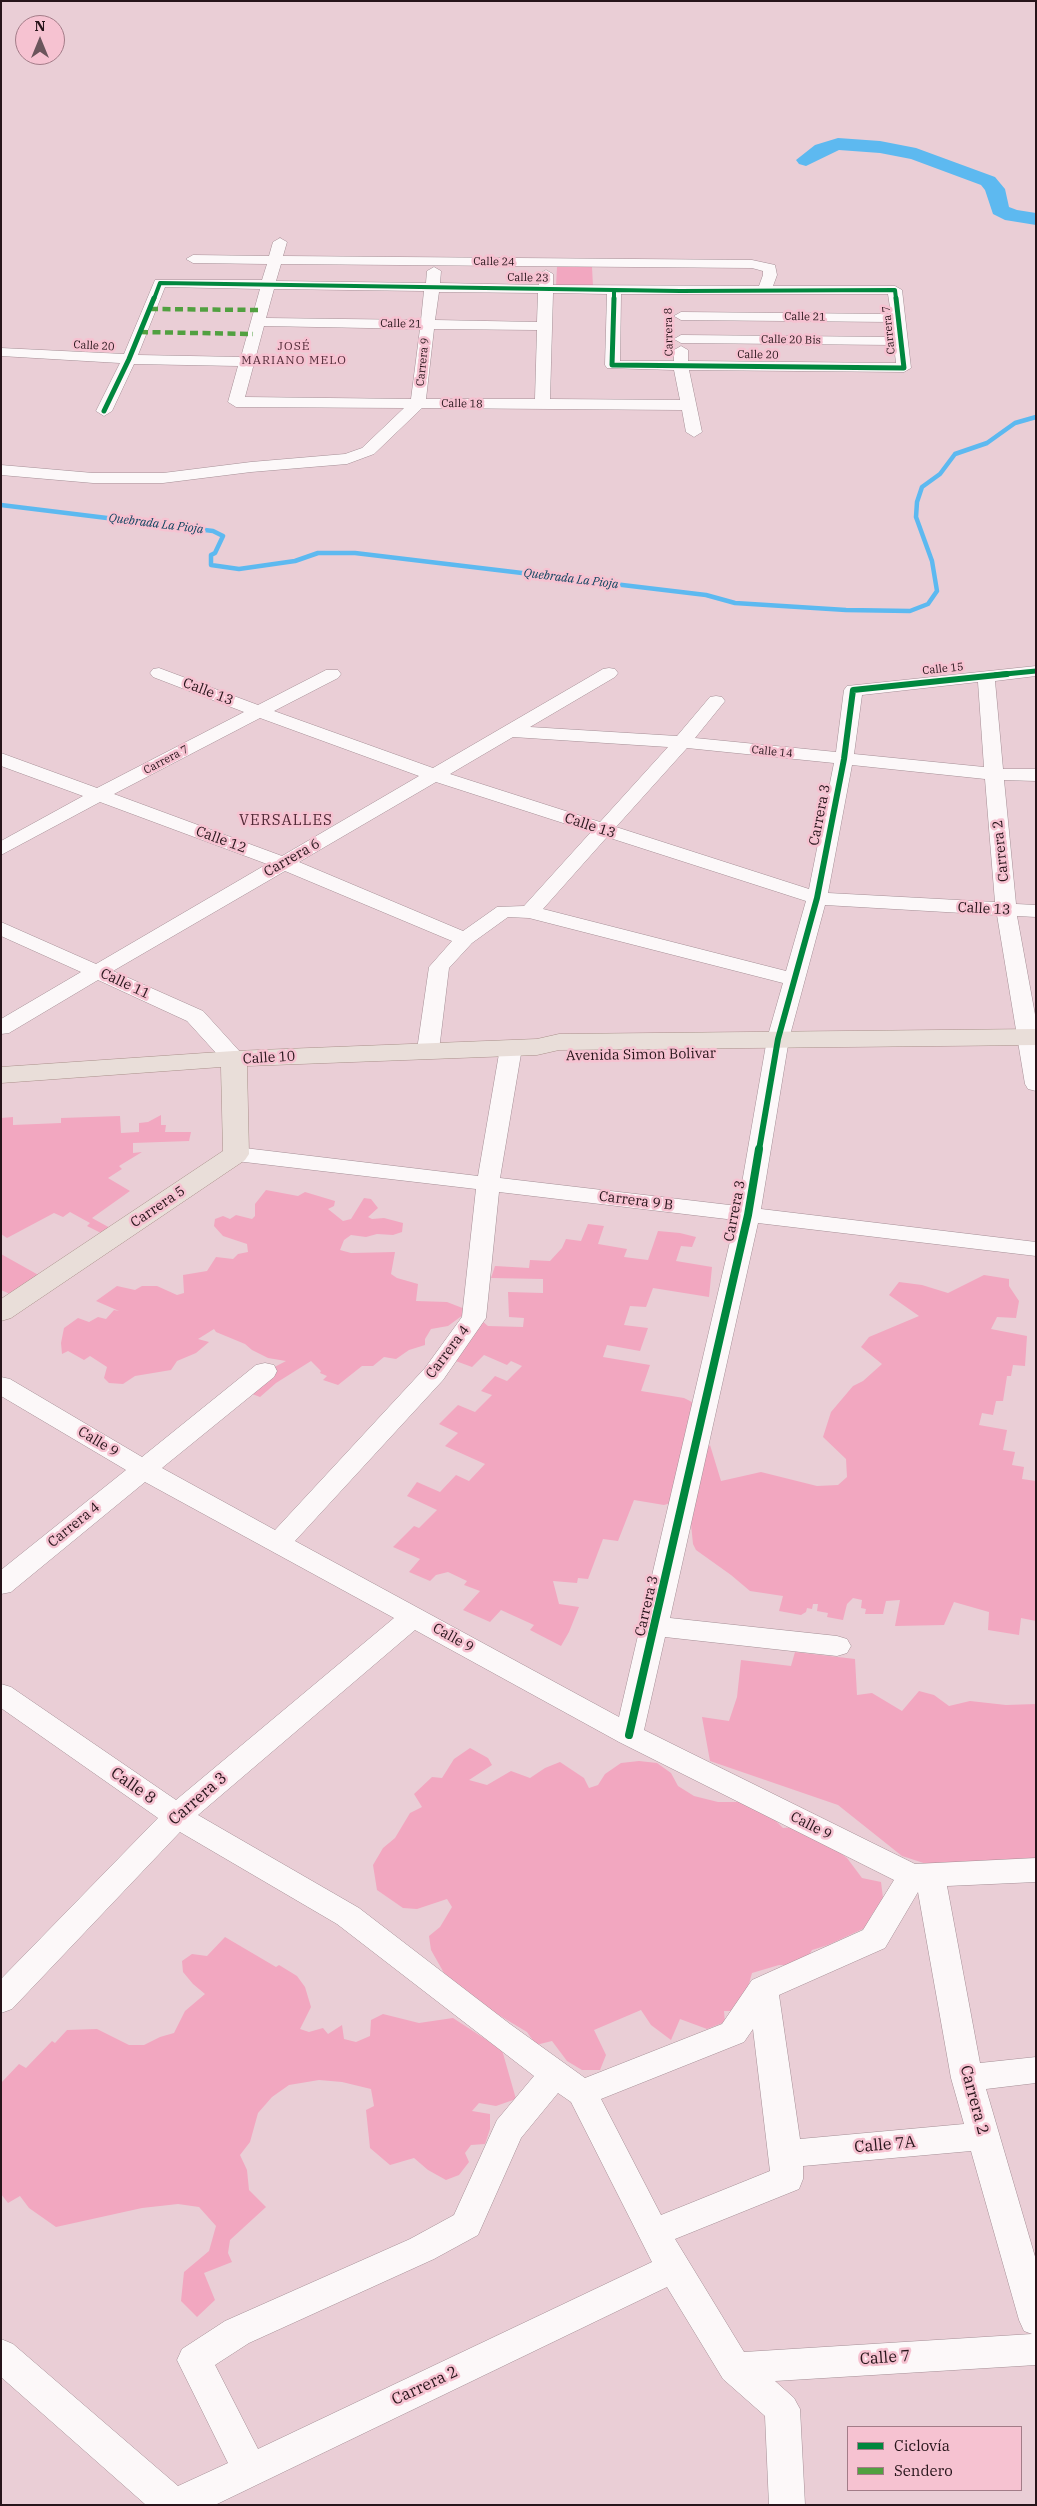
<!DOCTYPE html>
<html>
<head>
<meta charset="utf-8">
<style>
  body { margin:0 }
  #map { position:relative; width:1037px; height:2506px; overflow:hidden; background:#eaced6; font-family:"IBM Plex Serif",serif }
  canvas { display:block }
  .frame { position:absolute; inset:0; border:2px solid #27141a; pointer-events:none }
  .legend { position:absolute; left:847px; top:2426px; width:175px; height:65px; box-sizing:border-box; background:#f6c2d1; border:1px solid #a37c88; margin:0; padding:6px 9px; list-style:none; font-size:15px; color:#27141a }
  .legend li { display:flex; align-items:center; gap:10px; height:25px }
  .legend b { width:25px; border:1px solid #a37c88 }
  .north { position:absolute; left:15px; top:15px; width:50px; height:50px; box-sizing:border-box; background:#f6c2d1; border:1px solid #a37c88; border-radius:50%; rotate:0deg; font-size:14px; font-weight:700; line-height:20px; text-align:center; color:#27141a }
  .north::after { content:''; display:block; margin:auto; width:18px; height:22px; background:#6b555c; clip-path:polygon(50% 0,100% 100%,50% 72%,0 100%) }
</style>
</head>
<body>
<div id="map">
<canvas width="1037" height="2506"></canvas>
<div class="frame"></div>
<ul class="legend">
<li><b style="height:6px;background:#00873e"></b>Ciclovía</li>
<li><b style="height:6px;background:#51a040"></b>Sendero</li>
</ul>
<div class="north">N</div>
</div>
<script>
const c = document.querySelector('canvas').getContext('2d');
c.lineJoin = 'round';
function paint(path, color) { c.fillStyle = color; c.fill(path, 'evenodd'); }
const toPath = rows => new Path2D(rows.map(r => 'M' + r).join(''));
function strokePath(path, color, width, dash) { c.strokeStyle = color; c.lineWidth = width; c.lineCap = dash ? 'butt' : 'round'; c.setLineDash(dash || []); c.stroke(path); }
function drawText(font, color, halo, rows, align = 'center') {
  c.font = font + ' "IBM Plex Serif",serif'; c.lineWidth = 5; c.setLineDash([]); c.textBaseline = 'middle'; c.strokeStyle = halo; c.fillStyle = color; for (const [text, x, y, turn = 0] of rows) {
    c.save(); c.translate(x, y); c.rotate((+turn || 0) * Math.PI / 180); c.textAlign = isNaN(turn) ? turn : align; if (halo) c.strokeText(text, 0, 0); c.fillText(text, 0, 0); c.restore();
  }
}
paint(toPath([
  [557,267,592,267,593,286,556,286],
  [161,1115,161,1125,166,1125,165,1132,191,1132,189,1141,133,1143,133,1153,142,1152,119,1166,122,1169,108,1178,130,1191,92,1218,112,1229,105,1235,87,1226,90,1223,70,1212,63,1217,54,1213,7,1238,1,1234,1,1118,13,1117,13,1125,61,1123,61,1118,120,1116,121,1133,139,1132,139,1123,148,1122],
  [266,1190,298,1196,305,1192,335,1201,334,1206,328,1209,343,1221,351,1219,364,1198,371,1199,378,1208,368,1217,372,1219,384,1218,403,1223,402,1232,393,1235,377,1234,366,1237,351,1235,344,1240,340,1250,351,1253,395,1252,391,1274,397,1278,418,1284,416,1301,447,1302,465,1309,463,1315,448,1326,431,1329,425,1339,425,1345,409,1350,396,1359,384,1357,373,1366,362,1366,338,1385,323,1380,327,1376,320,1373,321,1371,311,1361,276,1383,260,1397,242,1390,265,1372,286,1361,268,1358,252,1350,245,1344,216,1332,214,1329,198,1339,209,1342,196,1353,177,1361,171,1370,135,1376,123,1384,109,1383,104,1378,107,1367,90,1356,84,1360,68,1351,62,1354,61,1343,64,1328,78,1318,89,1322,98,1317,106,1319,114,1310,119,1311,96,1301,117,1286,135,1290,142,1286,157,1286,177,1295,184,1293,183,1275,207,1271,216,1257,233,1259,238,1254,248,1252,247,1244,223,1236,214,1226,215,1219,223,1216,230,1219,236,1215,252,1219,255,1216,255,1204],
  [588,1224,604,1226,598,1244,627,1249,624,1257,648,1260,658,1231,680,1233,696,1237,692,1247,681,1246,676,1261,712,1267,709,1297,653,1288,646,1307,630,1306,624,1325,648,1328,640,1351,607,1345,603,1357,650,1365,641,1391,684,1398,694,1403,674,1502,664,1505,634,1500,618,1541,603,1539,588,1579,578,1578,577,1583,553,1581,559,1604,579,1607,569,1632,561,1646,530,1630,534,1625,501,1610,490,1622,463,1610,480,1591,464,1585,467,1581,448,1572,436,1575,430,1581,409,1572,420,1559,393,1547,414,1526,419,1528,437,1510,407,1496,417,1482,440,1492,456,1475,469,1481,485,1464,445,1446,458,1433,439,1424,458,1405,475,1412,492,1395,481,1391,495,1376,507,1381,522,1366,511,1361,507,1365,484,1355,472,1367,453,1360,482,1321,488,1326,523,1327,524,1318,509,1317,508,1292,543,1293,543,1279,491,1278,495,1266,529,1268,530,1260,550,1261,562,1248,566,1239,581,1241],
  [1,1254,42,1277,12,1295,1,1290],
  [984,1275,1009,1279,1009,1286,1019,1301,1016,1318,997,1317,991,1329,1027,1336,1025,1366,1013,1365,1011,1376,1007,1376,1003,1401,996,1401,993,1415,982,1413,979,1425,1007,1430,1003,1450,1015,1452,1012,1465,1024,1467,1022,1479,1036,1481,1036,1621,1021,1618,1019,1635,988,1630,989,1612,954,1602,944,1625,895,1626,900,1600,886,1601,883,1614,865,1614,866,1609,861,1608,862,1600,853,1598,847,1604,843,1620,827,1617,828,1613,817,1611,818,1604,813,1604,812,1609,807,1608,806,1612,801,1615,779,1611,783,1596,750,1591,731,1575,696,1550,693,1544,689,1504,696,1462,710,1445,721,1481,761,1472,817,1486,838,1485,847,1477,846,1459,823,1437,831,1412,853,1386,863,1381,882,1364,861,1347,869,1337,919,1316,889,1295,899,1282,922,1285,948,1293],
  [795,1652,855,1659,857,1695,872,1693,902,1711,919,1691,934,1695,949,1706,970,1701,1006,1705,1036,1704,1036,1859,939,1868,902,1856,838,1805,710,1761,702,1717,729,1721,737,1697,741,1660,791,1666],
  [470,1748,488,1758,492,1765,469,1780,487,1785,511,1771,530,1778,545,1768,560,1762,584,1778,589,1788,598,1785,605,1774,621,1763,639,1761,657,1763,671,1773,678,1786,694,1796,718,1802,739,1802,769,1814,783,1828,794,1827,826,1842,847,1858,862,1878,881,1882,883,1898,871,1916,867,1927,828,1945,812,1950,809,1955,791,1965,779,1965,752,1973,746,1994,734,2011,724,2011,725,2022,707,2029,680,2019,671,2040,651,2025,641,2010,594,2030,606,2055,600,2070,582,2070,567,2061,552,2041,536,2045,527,2032,452,1987,431,1950,429,1936,440,1927,452,1907,447,1899,417,1909,403,1908,377,1890,373,1865,383,1848,395,1838,410,1813,422,1807,414,1794,432,1777,442,1778,454,1759],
  [225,1937,276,1967,279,1965,297,1976,305,1987,311,2007,300,2029,309,2032,323,2028,328,2034,342,2025,344,2039,356,2042,370,2036,371,2020,383,2014,419,2023,453,2018,502,2050,516,2099,496,2106,479,2103,472,2111,490,2114,490,2129,485,2144,471,2145,465,2153,469,2162,459,2175,446,2180,428,2170,414,2158,390,2165,370,2148,366,2110,374,2106,371,2089,342,2082,319,2080,289,2085,272,2097,258,2113,250,2142,240,2155,247,2170,249,2190,266,2207,230,2240,228,2253,232,2262,204,2273,215,2300,197,2317,181,2301,184,2272,209,2251,216,2226,199,2207,178,2204,142,2208,56,2227,29,2208,20,2196,8,2203,1,2194,1,2083,19,2064,26,2068,52,2041,55,2043,67,2030,97,2029,129,2045,144,2045,160,2037,174,2033,185,2011,205,1994,193,1984,183,1972,182,1961,192,1954,207,1956]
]), '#f2a7c0');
strokePath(toPath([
  [1,505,213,531,223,536,215,553,211,555,211,565,239,569,295,561,318,553,355,553,706,595,735,603,846,610,910,611,928,604,937,591,932,561,916,517,917,502,922,487,940,474,955,454,987,443,1015,423,1036,417]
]), '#5db9f0', 4.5);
paint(toPath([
  [838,138,880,141,916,148,995,177,1005,189,1009,207,1017,210,1036,213,1036,225,1005,220,993,214,985,190,981,185,911,159,880,153,839,150,806,166,799,164,796,160,815,145,838,138]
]), '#5db9f0');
const minor = toPath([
  [280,238,287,242,283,256,752,260,775,265,777,275,773,286,895,286,902,290,911,368,904,372,689,370,702,432,694,437,686,432,682,410,422,408,374,454,347,464,251,472,163,483,93,483,1,475,1,465,93,473,163,473,251,462,345,454,362,448,404,408,236,407,228,402,238,366,134,364,112,411,104,416,96,411,120,363,1,356,1,348,124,354,155,280,262,280,267,264,193,263,186,259,193,255,269,256,273,242,280,238],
  [281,264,752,268,763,271,763,275,759,286,553,285,553,274,546,270,539,274,539,285,440,283,441,271,434,267,427,271,426,283,276,281,281,264],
  [165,287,260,289,241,357,138,355,165,287],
  [274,289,424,291,421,320,266,318,274,289],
  [439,292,538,293,537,322,435,320,439,292],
  [553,293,607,294,605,365,607,368,674,370,680,400,550,399,553,293],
  [621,294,888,294,891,314,681,312,674,316,681,320,891,322,893,337,681,335,674,339,681,343,894,345,896,363,688,361,688,350,681,346,674,350,674,361,620,361,621,294],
  [264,326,420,329,411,399,245,397,264,326],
  [434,329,537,330,535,399,426,399,434,329],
  [1036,666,1036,676,995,681,1003,769,1036,769,1036,781,1004,780,1016,904,1036,905,1036,917,1017,916,1036,1020,1036,1091,1028,1089,1025,1084,997,915,825,905,789,1039,761,1209,1036,1242,1036,1256,758,1223,670,1618,837,1636,847,1639,851,1646,847,1653,837,1656,665,1637,644,1730,915,1864,1036,1858,1036,1882,947,1886,980,2063,1036,2057,1036,2083,986,2089,1036,2260,1036,2365,775,2381,794,2398,800,2409,805,2505,769,2505,765,2416,723,2379,667,2287,215,2505,146,2505,1,2377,1,2339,13,2344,178,2486,228,2463,177,2360,182,2349,225,2321,410,2239,454,2215,497,2120,534,2076,337,1924,180,1832,12,2009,1,2013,1,1979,158,1818,1,1708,1,1684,11,1687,176,1800,394,1618,145,1482,11,1592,1,1594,1,1570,126,1470,1,1396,1,1377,10,1379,142,1457,256,1365,265,1363,274,1365,277,1371,274,1377,162,1468,275,1530,425,1368,462,1317,476,1189,236,1161,228,1159,225,1154,228,1149,236,1147,478,1176,500,1048,503,1043,511,1041,519,1043,522,1048,500,1178,738,1206,767,1039,783,983,529,918,508,917,472,943,449,968,439,1050,436,1055,428,1057,420,1055,417,1050,429,967,452,941,285,871,113,971,203,1011,242,1054,245,1059,242,1064,234,1066,226,1064,187,1021,98,980,9,1033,1,1034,1,1019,81,972,1,936,1,922,96,964,267,864,100,802,1,855,1,841,83,796,1,766,1,753,97,788,244,712,153,677,150,673,153,669,159,668,258,705,326,670,338,670,341,674,338,678,274,711,433,768,603,669,609,668,615,669,618,673,615,677,530,727,677,736,710,697,716,696,722,697,725,701,695,738,836,752,844,690,847,686,1036,666],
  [978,682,984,767,854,754,862,695,978,682],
  [260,718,419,776,282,856,114,794,260,718],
  [513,737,668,747,600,822,450,774,513,737],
  [687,748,834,763,809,889,616,827,687,748],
  [852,765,985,779,995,902,828,893,852,765],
  [436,782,591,832,524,906,497,907,463,931,299,862,436,782],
  [607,837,806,901,786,971,543,909,607,837],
  [499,1192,735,1220,619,1717,295,1541,443,1380,486,1318,499,1192],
  [415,1630,619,1742,894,1880,863,1930,752,1980,722,2024,585,2078,510,2024,359,1908,198,1815,415,1630],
  [918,1892,951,2078,964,2124,800,2139,779,1995,885,1948,918,1892],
  [753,2029,770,2171,661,2215,601,2099,744,2042,753,2029],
  [558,2093,571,2102,652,2262,258,2449,215,2365,249,2343,434,2259,478,2235,521,2138,558,2093],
  [971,2151,1019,2320,1024,2331,1032,2334,744,2352,675,2239,799,2189,803,2179,803,2166,971,2151]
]);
const major = toPath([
  [1036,1029,1036,1045,559,1050,537,1055,247,1066,249,1154,245,1160,11,1318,1,1321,1,1299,223,1151,221,1067,1,1083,1,1067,234,1051,537,1039,559,1034,1036,1029]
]);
strokePath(minor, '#a58f96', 1);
strokePath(major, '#a9908a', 1);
paint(minor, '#fcf8f9');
paint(major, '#e9ded9');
strokePath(toPath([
  [150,309,260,310],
  [140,332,253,334]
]), '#51a040', 4.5, [8, 4.5]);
strokePath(toPath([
  [154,299,160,283,680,291,895,290,896,299],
  [614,299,614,290]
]), '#00873e', 4);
strokePath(toPath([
  [614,298,612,365,904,368,896,298],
  [104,411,129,359,154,298],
  [995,675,1036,671]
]), '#00873e', 5);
strokePath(toPath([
  [759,1150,778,1039,817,898,844,759,853,690,1007,674]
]), '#00873e', 6);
strokePath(toPath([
  [629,1735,748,1215,759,1149]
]), '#00873e', 8);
drawText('11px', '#27141a', '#f6c2d1', [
  ["Calle 24",494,262,1],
  ["Calle 23",528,278,1],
  ["Calle 21",805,317,1],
  ["Calle 21",401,324,1],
  ["Carrera 7",889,330,-96],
  ["Carrera 8",669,332,-91],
  ["Calle 20 Bis",791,340,1],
  ["Calle 20",94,346,3],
  ["Calle 20",758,355,1],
  ["Carrera 9",423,362,-84],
  ["Calle 18",462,404,1],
  ["Calle 15",943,669,-6],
  ["Calle 14",772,752,6],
  ["Carrera 7",166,760,-28]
]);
c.letterSpacing = '1px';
drawText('12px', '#522a37', '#f6c2d1', [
  ["JOSÉ",294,347],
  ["MARIANO MELO",294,361]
]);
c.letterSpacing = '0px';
drawText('italic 12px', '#063e5c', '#f6c2d1', [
  ["Quebrada La Pioja",156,524,7],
  ["Quebrada La Pioja",571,579,7]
]);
drawText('14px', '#27141a', '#f6c2d1', [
  ["Calle 13",208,692,21],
  ["Carrera 3",820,815,-79],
  ["Calle 13",590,826,18],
  ["Calle 12",221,840,20],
  ["Carrera 2",1001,851,-96],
  ["Carrera 6",292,858,-30],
  ["Calle 13",984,909,3],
  ["Calle 11",125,984,25],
  ["Avenida Simon Bolivar",641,1055,-1],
  ["Calle 10",269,1058,-3],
  ["Carrera 9 B",636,1201,7],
  ["Carrera 5",158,1207,-34],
  ["Carrera 3",735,1211,-79],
  ["Carrera 4",448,1352,-53],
  ["Calle 9",98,1442,31],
  ["Carrera 4",74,1525,-39],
  ["Carrera 3",647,1606,-77],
  ["Calle 9",453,1638,29],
  ["Calle 9",811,1826,27]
]);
c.letterSpacing = '1px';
drawText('15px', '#522a37', '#f6c2d1', [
  ["VERSALLES",286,821]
]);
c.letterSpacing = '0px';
drawText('16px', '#27141a', '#f6c2d1', [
  ["Calle 8",133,1786,35],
  ["Carrera 3",198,1799,-41],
  ["Carrera 2",974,2100,75],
  ["Calle 7A",885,2145,-5],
  ["Calle 7",885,2358,-4],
  ["Carrera 2",425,2386,-25]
]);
</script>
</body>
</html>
